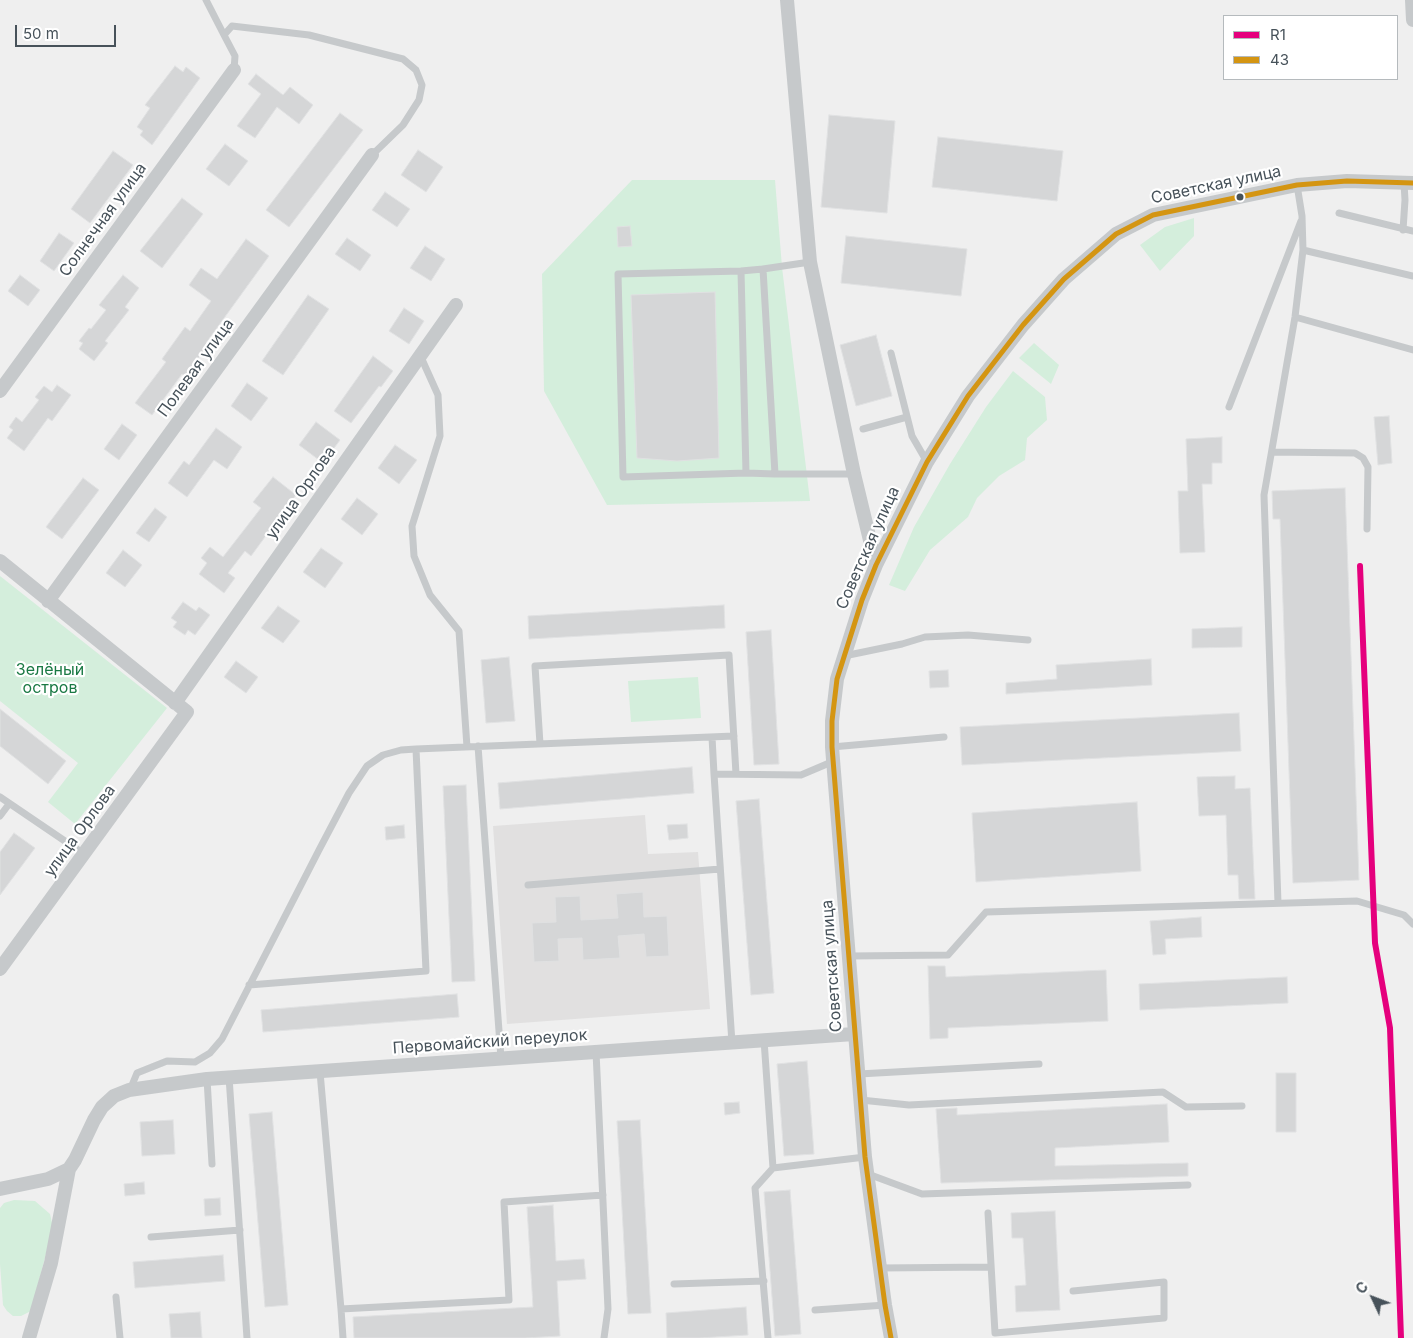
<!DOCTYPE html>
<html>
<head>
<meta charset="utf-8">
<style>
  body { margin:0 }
  #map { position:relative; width:1413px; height:1338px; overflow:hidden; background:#efefef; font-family:Inter,sans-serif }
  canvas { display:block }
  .legend { position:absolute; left:1223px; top:15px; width:175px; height:65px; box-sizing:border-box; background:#fff; border:1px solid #b5babd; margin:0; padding:6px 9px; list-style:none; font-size:15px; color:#47525a }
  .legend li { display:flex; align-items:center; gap:10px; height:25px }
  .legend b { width:25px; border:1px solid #b5babd }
  .north { position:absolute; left:1348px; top:1273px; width:50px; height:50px; -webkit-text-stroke:4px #fff; paint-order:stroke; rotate:313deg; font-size:14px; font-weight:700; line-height:20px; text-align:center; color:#47525a }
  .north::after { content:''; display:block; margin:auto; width:18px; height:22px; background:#47525a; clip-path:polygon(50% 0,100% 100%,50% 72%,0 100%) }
  .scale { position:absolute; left:15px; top:25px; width:101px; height:22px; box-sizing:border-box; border:2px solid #47525a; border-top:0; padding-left:6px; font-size:15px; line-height:18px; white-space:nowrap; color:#47525a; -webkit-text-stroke:4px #fff; paint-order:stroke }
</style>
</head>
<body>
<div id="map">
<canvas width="1413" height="1338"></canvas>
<ul class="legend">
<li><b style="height:6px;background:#e5007d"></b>R1</li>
<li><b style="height:6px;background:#d49512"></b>43</li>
</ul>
<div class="north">С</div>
<div class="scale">50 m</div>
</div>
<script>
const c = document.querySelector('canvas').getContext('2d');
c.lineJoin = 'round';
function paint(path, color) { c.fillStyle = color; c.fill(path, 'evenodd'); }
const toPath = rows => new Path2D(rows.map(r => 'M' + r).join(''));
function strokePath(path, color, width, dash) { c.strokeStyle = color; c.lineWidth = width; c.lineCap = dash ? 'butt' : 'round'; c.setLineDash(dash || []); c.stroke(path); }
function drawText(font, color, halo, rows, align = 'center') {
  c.font = font + ' Inter,sans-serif'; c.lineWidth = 4.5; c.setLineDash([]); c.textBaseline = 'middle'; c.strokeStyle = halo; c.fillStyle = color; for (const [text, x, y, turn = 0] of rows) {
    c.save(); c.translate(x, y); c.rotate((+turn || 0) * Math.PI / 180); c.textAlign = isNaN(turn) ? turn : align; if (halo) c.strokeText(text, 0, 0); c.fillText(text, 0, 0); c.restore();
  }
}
paint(toPath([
  [645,815,648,854,698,852,710,1009,507,1024,493,826]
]), '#e1e0e0');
paint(toPath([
  [632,180,775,180,782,267,810,501,607,505,544,391,542,274],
  [1194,218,1194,236,1160,271,1140,245,1165,227],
  [1034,343,1059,365,1051,384,1019,358],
  [1013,371,1045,397,1047,420,1027,438,1025,460,999,476,977,498,968,517,930,550,905,591,889,585,914,527,950,464,986,407],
  [0,576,167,708,75,824,48,802,78,763,0,701],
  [698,677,701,718,631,722,628,681],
  [14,1200,35,1201,50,1214,53,1227,31,1311,21,1316,13,1316,7,1311,3,1305,0,1264,0,1208,4,1203]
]), '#d4eedc');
const building = toPath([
  [175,66,183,72,186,67,200,78,152,145,140,135,143,131,137,127,150,108,145,105,175,66],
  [256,74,283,95,290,87,313,105,299,124,277,107,255,138,237,126,261,94,248,84,256,74],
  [340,113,363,130,289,227,266,210,340,113],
  [829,115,895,121,887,213,821,207,829,115],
  [938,137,1063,151,1057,201,932,187,938,137],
  [225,144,248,161,229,186,206,169,225,144],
  [418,150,443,167,426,192,401,175,418,150],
  [113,151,133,165,90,223,71,209,113,151],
  [385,192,410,209,397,227,372,210,385,192],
  [182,198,203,214,162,268,140,251,182,198],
  [630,226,632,246,618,247,617,227,630,226],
  [59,233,74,243,54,271,40,261,59,233],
  [846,236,967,249,961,296,841,283,846,236],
  [347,238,371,255,360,271,335,254,347,238],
  [246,239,269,256,206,343,208,345,185,376,182,374,152,415,135,403,166,362,162,359,185,327,190,331,211,301,189,285,201,268,217,279,246,239],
  [425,246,445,259,431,281,410,268,425,246],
  [20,275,40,290,28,306,8,291,20,275],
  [123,275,139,288,125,307,129,310,105,341,108,343,94,361,79,349,83,343,79,341,89,328,91,329,106,310,99,305,123,275],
  [715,292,719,458,677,461,637,458,631,295,715,292],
  [308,295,329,309,283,375,262,361,308,295],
  [404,308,424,321,409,344,389,331,404,308],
  [876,335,892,396,856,406,840,345,876,335],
  [373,356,393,371,381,387,379,386,351,423,334,411,373,356],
  [247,383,268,398,251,421,231,406,247,383],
  [57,385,71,395,52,421,48,418,24,451,7,438,13,430,9,427,16,417,22,422,39,400,35,397,44,386,52,392,57,385],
  [1389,416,1392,463,1378,465,1374,417,1389,416],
  [316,422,340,440,323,463,299,445,316,422],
  [122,424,137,435,119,460,104,449,122,424],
  [216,428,242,447,227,469,214,460,187,497,168,483,184,461,189,465,216,428],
  [1222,437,1222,463,1212,463,1212,484,1202,484,1205,552,1180,553,1178,491,1188,491,1186,439,1222,437],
  [395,445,417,460,399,484,378,468,395,445],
  [273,477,296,495,251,556,245,551,228,573,235,578,224,593,199,574,207,563,201,558,210,547,223,557,261,508,253,502,273,477],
  [83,478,99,490,62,539,46,527,83,478],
  [1345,488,1359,880,1293,883,1280,519,1273,519,1272,491,1345,488],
  [357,498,378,514,362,535,341,519,357,498],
  [155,508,167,517,149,542,136,533,155,508],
  [321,548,343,563,325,588,303,572,321,548],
  [123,550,142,565,125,587,106,573,123,550],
  [183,602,196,611,199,607,210,615,195,635,188,630,185,635,173,627,177,622,171,618,183,602],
  [724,605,725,628,529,639,528,616,724,605],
  [278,606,300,621,283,643,261,628,278,606],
  [1242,627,1242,647,1192,648,1192,629,1242,627],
  [771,630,779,764,754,765,746,632,771,630],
  [509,657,515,721,486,723,481,660,509,657],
  [1151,659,1152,685,1006,694,1006,683,1057,679,1056,665,1151,659],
  [236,661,258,677,246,693,224,677,236,661],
  [948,670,949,687,930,688,929,671,948,670],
  [0,709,66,761,48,784,0,746,0,709],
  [1239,713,1241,751,962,765,960,727,1239,713],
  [692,767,694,793,500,809,498,783,692,767],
  [1235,776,1235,789,1250,788,1255,899,1239,899,1238,875,1228,875,1226,815,1199,816,1197,777,1235,776],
  [466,785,475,981,452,982,443,786,466,785],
  [759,799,774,993,751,995,736,801,759,799],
  [1137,802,1141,871,976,882,972,813,1137,802],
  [687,824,688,838,669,840,667,825,687,824],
  [404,825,405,838,386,840,385,827,404,825],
  [14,833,35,848,0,895,0,852,14,833],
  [643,892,644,917,667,916,669,956,646,957,644,934,618,936,620,958,583,960,582,938,558,939,559,961,534,962,532,923,556,922,555,897,580,896,581,920,618,918,616,894,643,892],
  [1201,917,1202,937,1165,939,1166,954,1153,955,1150,921,1201,917],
  [928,966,945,966,946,977,1106,970,1108,1021,948,1028,948,1038,930,1039,928,966],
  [1287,977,1288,1003,1140,1010,1139,984,1287,977],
  [457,994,459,1017,263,1032,261,1010,457,994],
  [807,1061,814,1154,784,1156,777,1064,807,1061],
  [1276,1073,1296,1073,1296,1132,1276,1132,1276,1073],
  [739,1102,740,1113,725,1115,724,1103,739,1102],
  [1167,1104,1169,1142,1055,1148,1055,1166,1188,1163,1188,1176,941,1183,936,1109,957,1108,957,1115,1167,1104],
  [272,1112,288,1305,265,1307,249,1114,272,1112],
  [173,1120,175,1154,142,1156,140,1122,173,1120],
  [640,1120,651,1313,628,1314,617,1121,640,1120],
  [144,1182,145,1194,125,1196,124,1184,144,1182],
  [790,1190,801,1334,775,1336,764,1192,790,1190],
  [220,1198,221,1215,205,1216,204,1199,220,1198],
  [553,1205,556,1261,584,1259,586,1279,557,1281,560,1336,525,1338,354,1338,353,1317,533,1307,527,1207,553,1205],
  [1055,1211,1060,1310,1016,1312,1015,1286,1026,1285,1023,1238,1012,1238,1011,1213,1055,1211],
  [223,1255,225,1281,135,1288,133,1262,223,1255],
  [746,1307,748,1335,699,1338,667,1338,666,1313,746,1307],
  [200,1312,202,1338,171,1338,169,1314,200,1312]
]);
paint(building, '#d5d6d7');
strokePath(building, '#e0e1e2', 1);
strokePath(toPath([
  [206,0,224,35],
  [234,70,235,56,224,35,232,26,309,35,403,59,416,70,422,85,419,100,403,125,372,155],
  [1339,213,1413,231],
  [1403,230,1405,200,1404,183],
  [1303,250,1413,276],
  [810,262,763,269,775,474,854,474],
  [741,271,746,473,623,477,618,274,741,271,763,269],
  [1295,317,1413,350],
  [891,353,912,436,927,462],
  [420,355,438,395,440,436,412,526,414,556,430,595,459,631,467,747],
  [1229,407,1301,221],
  [863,429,907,417],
  [1272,452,1355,453,1363,458,1368,467,1367,529],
  [746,473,775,474],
  [844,656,902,644,925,637,968,635,1028,640],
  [712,737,714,774,801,775,834,761],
  [540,744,535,666,729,655,736,774],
  [478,746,501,1058],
  [832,747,944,737],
  [714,774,732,1043],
  [0,797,84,854],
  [0,816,9,804],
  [528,885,720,869],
  [1278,903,1264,495,1295,317,1303,250,1302,216,1297,185],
  [850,956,948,955,986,912,1357,901,1404,915,1413,924],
  [249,985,426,971,416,749,734,736],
  [764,1040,773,1168,755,1188,768,1338],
  [596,1052,608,1309,604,1338],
  [320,1072,341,1309,509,1300,504,1202,603,1195],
  [859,1074,1039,1064],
  [229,1077,247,1338],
  [207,1079,212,1164],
  [130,1090,137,1073,167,1061,195,1062,210,1053,222,1039,319,850,349,793,367,766,383,755,401,750,416,749],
  [861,1100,909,1105,1163,1092,1186,1107,1242,1106],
  [773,1168,865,1157],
  [868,1174,922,1194,1188,1185],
  [988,1213,995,1333,1164,1318,1164,1282,1073,1291],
  [151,1237,240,1230],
  [880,1268,991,1267],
  [674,1284,764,1281],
  [116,1297,120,1338],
  [341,1309,343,1338],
  [815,1310,885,1305]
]), '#c6c9cb', 7);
strokePath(toPath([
  [787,0,810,262,854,474,876,565],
  [1412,0,1413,20],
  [0,391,234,70],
  [0,561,187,712,0,969],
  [48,601,372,155],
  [175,703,456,305],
  [0,1189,48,1179,69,1169,75,1160,94,1120,102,1107,114,1096,129,1090,207,1079,854,1034],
  [29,1338,51,1263,69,1169],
  [891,1338,885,1305,865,1157,832,747,832,721,837,679,862,600,876,565,927,462,968,396,1023,325,1064,279,1116,234,1153,215,1297,185,1347,181,1413,183]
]), '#c6c9cb', 14);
strokePath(toPath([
  [891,1338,885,1305,865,1157,832,747,832,721,837,679,862,600,876,565,927,462,968,396,1023,325,1064,279,1116,234,1153,215,1297,185,1347,181,1413,183]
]), '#d49512', 5);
strokePath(toPath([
  [1360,566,1375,943,1390,1028,1401,1338]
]), '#e5007d', 6);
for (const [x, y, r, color] of [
  [1240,197,4.5,"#47525a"]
]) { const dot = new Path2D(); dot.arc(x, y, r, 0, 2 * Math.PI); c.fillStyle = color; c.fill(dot); strokePath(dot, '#fff', 2); }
drawText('16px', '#47525a', '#fff', [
  ["Советская улица",1216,185,-12],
  ["Солнечная улица",103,220,-54],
  ["Полевая улица",196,368,-54],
  ["улица Орлова",301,493,-55],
  ["Советская улица",868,548,-66],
  ["улица Орлова",80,831,-54],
  ["Советская улица",832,966,-94],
  ["Первомайский переулок",490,1042,-4]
]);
drawText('16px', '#1a7944', '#fff', [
  ["Зелёный",50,670],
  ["остров",50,688]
]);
</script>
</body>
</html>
